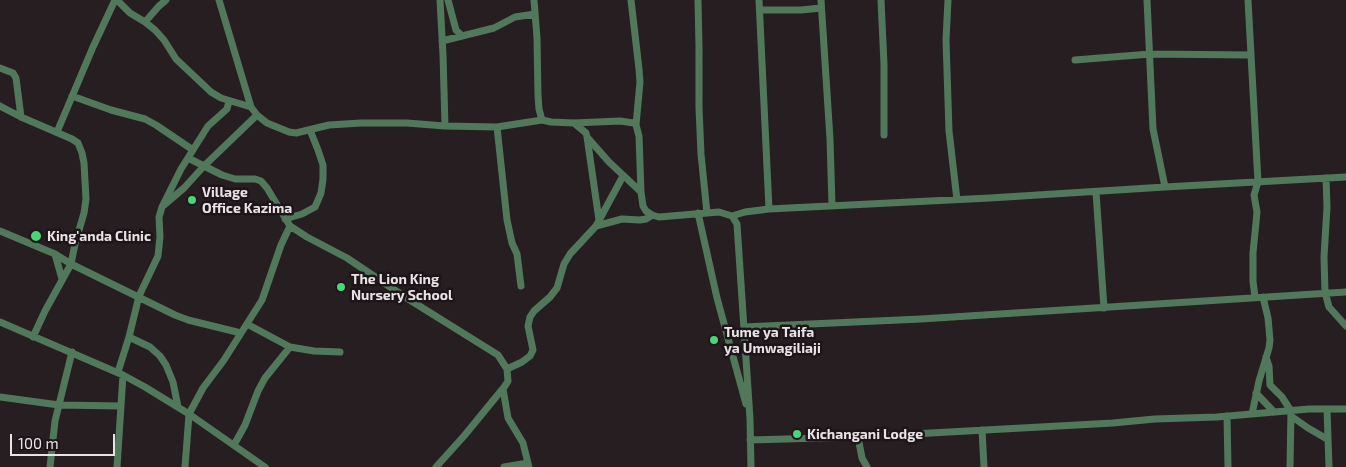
<!DOCTYPE html>
<html>
<head>
<meta charset="utf-8">
<style>
  body { margin:0 }
  #map { position:relative; width:1346px; height:467px; overflow:hidden; background:#271e22; font-family:"Exo 2",sans-serif }
  canvas { display:block }
  .scale { position:absolute; left:10px; top:434px; width:105px; height:22px; box-sizing:border-box; border:2px solid #eae3e6; border-top:0; padding-left:6px; font-size:15px; line-height:18px; white-space:nowrap; color:#eae3e6; -webkit-text-stroke:4px #1d1519; paint-order:stroke }
</style>
</head>
<body>
<div id="map">
<canvas width="1346" height="467"></canvas>
<div class="scale">100 m</div>
</div>
<script>
const c = document.querySelector('canvas').getContext('2d');
c.lineJoin = 'round';
const toPath = rows => new Path2D(rows.map(r => 'M' + r).join(''));
function strokePath(path, color, width, dash) { c.strokeStyle = color; c.lineWidth = width; c.lineCap = dash ? 'butt' : 'round'; c.setLineDash(dash || []); c.stroke(path); }
function drawText(font, color, halo, rows, align = 'center') {
  c.font = font + ' "Exo 2",sans-serif'; c.lineWidth = 5; c.setLineDash([]); c.textBaseline = 'middle'; c.strokeStyle = halo; c.fillStyle = color; for (const [text, x, y, turn = 0] of rows) {
    c.save(); c.translate(x, y); c.rotate((+turn || 0) * Math.PI / 180); c.textAlign = isNaN(turn) ? turn : align; if (halo) c.strokeText(text, 0, 0); c.fillText(text, 0, 0); c.restore();
  }
}
strokePath(toPath([
  [117,0,130,13,145,22,155,30,164,40,176,59,211,92,221,98,251,107],
  [219,0,251,107,257,115,267,123,289,132,296,133,329,125,361,123,407,123,445,126,497,127,542,120],
  [440,0,443,55,445,126],
  [448,0,456,30,462,36,494,28,515,17,535,14],
  [534,0,537,38,538,95,539,109,542,120,551,122,574,123,620,121,634,123,636,125],
  [631,0,639,69,640,82,636,125,639,136,641,192,643,206,646,211,652,215,659,217,719,212,732,216,737,224,750,419,751,467],
  [698,0,699,47,699,108,701,154,707,213],
  [759,0,769,209],
  [821,0,830,139,832,205],
  [881,0,884,64,884,135],
  [948,0,946,40,949,131,957,200],
  [1147,0,1153,129,1165,187],
  [1248,0,1258,182,1254,195,1257,212,1253,253,1253,281,1255,297],
  [760,10,801,10,821,8],
  [145,22,159,6,166,0],
  [442,41,462,36],
  [1075,60,1150,54,1250,55],
  [0,68,13,73,16,78,21,117],
  [72,96,111,110,145,119,156,125,193,150],
  [0,106,21,117,72,139,78,143,82,153,84,163,86,199,84,213,75,244,71,264,45,311,33,337],
  [574,123,586,133,587,137,609,162,641,192],
  [497,127,507,220,512,243,517,254,521,286],
  [57,132,93,47,115,0],
  [587,137,599,220],
  [188,158,222,175,235,179,255,179,261,181,267,188,290,226,307,237,347,258,405,297,498,355,507,369,508,381,505,386,464,436,436,467],
  [1326,178,1327,207,1324,257,1325,292,1329,307,1346,326],
  [1096,192,1104,308],
  [164,205,184,188,204,166,257,115],
  [698,213,717,298,746,404],
  [732,216,745,212,769,209,990,198,1165,187,1346,177],
  [285,219,302,214,315,207,321,193,323,179,323,165,318,150,310,130],
  [596,226,622,219,640,220,646,219,652,215],
  [0,231,55,254,71,264,175,315,188,320,241,333],
  [55,254,62,279],
  [0,322,123,375,145,387,189,414,265,467],
  [247,324,290,347,314,351,340,352],
  [744,327,921,319,1346,292],
  [129,337,150,347,160,356,166,365,173,382,178,407],
  [1266,357,1269,366,1270,385,1282,397,1291,411,1290,467],
  [507,369,522,362,530,356,533,350,528,326,530,317,534,311,550,297,557,288,564,264,570,254,596,226,623,176],
  [118,372,129,337,139,296,158,256,160,237,159,217,162,207,181,169,208,126,227,109,229,101],
  [503,389,508,418,523,443,529,467],
  [1256,393,1274,412],
  [0,397,59,405,121,406],
  [1327,409,1329,467],
  [1252,414,1259,381,1269,348,1270,340,1268,318,1263,297],
  [1227,416,1228,467],
  [1291,416,1308,428,1327,439],
  [982,430,984,467],
  [858,437,862,458,867,467],
  [750,440,858,437,1113,423,1155,419,1217,417,1309,409,1346,409],
  [234,445,245,425,258,391,265,378,290,347],
  [50,467,55,421,72,352],
  [117,467,123,375],
  [185,467,189,414,203,388,224,360,262,300,281,245,290,226],
  [504,467,528,463]
]), '#52785c', 7);
for (const [x, y, r, color] of [
  [192,200,5,"#45d77a"],
  [36,236,6,"#45d77a"],
  [341,287,5,"#45d77a"],
  [714,340,5,"#45d77a"],
  [797,434,5,"#45d77a"]
]) { const dot = new Path2D(); dot.arc(x, y, r, 0, 2 * Math.PI); c.fillStyle = color; c.fill(dot); strokePath(dot, '#1d1519', 2); }
drawText('bold 14px', '#eae3e6', '#1d1519', [
  ["Village",202,192],
  ["Office Kazima",202,208],
  ["King'anda Clinic",47,236],
  ["The Lion King",351,279],
  ["Nursery School",351,295],
  ["Tume ya Taifa",724,332],
  ["ya Umwagiliaji",724,348],
  ["Kichangani Lodge",807,434]
], 'left');
</script>
</body>
</html>
